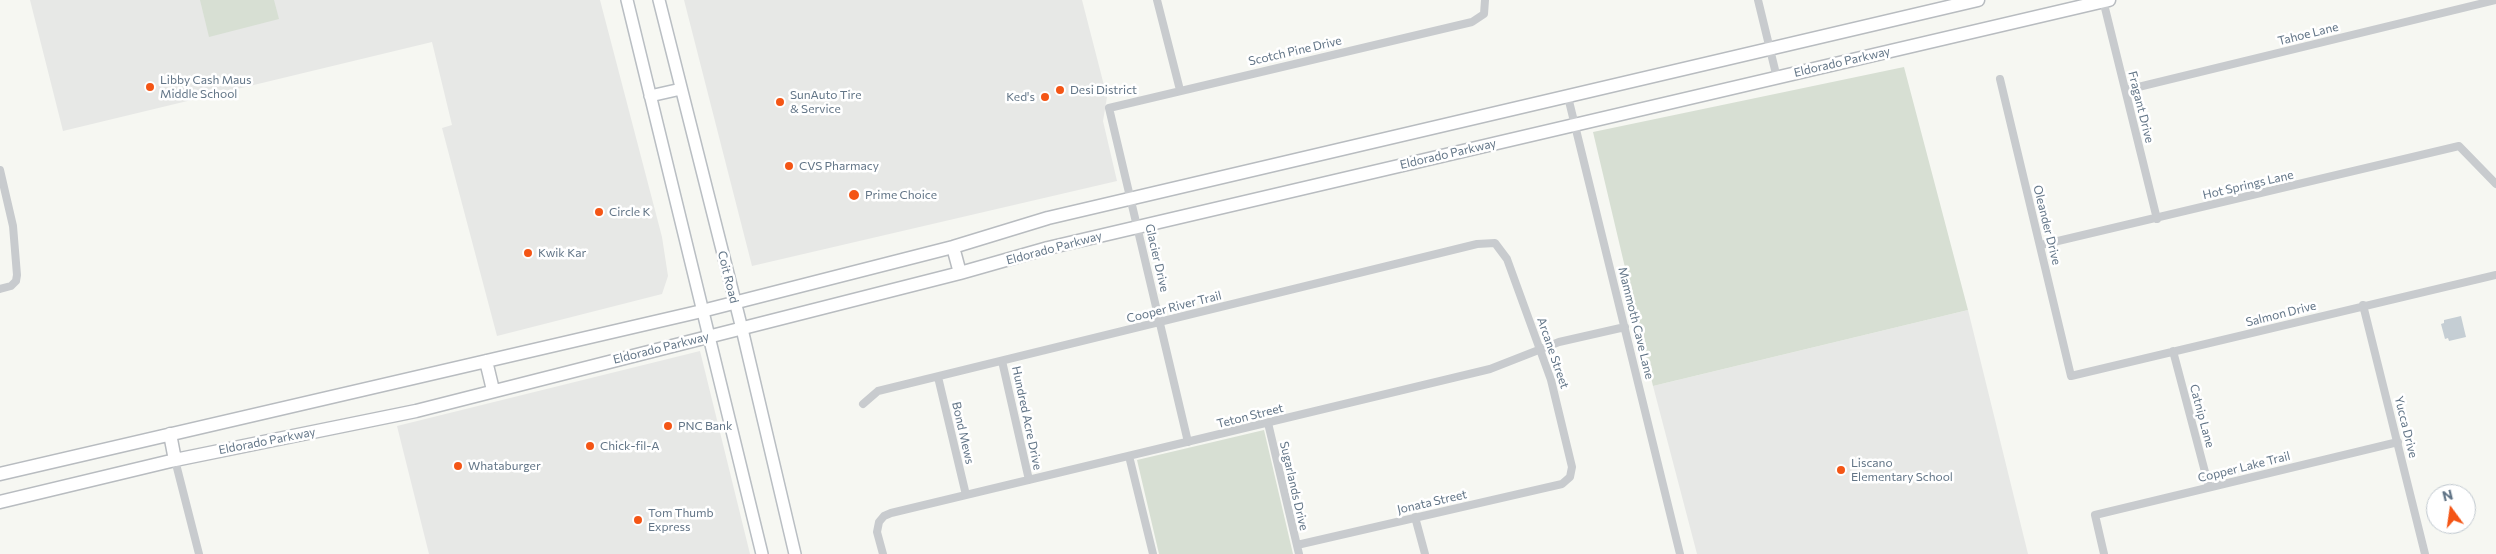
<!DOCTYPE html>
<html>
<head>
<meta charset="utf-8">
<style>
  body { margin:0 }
  #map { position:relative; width:2496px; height:554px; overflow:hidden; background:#f6f7f2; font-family:Commissioner,sans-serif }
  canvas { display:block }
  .north { position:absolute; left:2426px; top:484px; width:50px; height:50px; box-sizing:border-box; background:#fff; border:1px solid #c0c8cf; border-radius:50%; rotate:346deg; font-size:14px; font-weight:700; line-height:20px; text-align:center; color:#627587 }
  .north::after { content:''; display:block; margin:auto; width:18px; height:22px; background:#f45515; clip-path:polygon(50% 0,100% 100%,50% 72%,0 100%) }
</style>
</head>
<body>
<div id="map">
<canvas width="2496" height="554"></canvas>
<div class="north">N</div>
</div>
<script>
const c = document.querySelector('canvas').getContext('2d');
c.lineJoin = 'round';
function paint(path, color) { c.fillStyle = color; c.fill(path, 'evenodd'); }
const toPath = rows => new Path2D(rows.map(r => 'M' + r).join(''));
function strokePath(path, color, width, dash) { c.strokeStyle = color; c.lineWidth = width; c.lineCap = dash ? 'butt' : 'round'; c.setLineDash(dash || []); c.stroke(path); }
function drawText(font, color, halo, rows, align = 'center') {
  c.font = font + ' Commissioner,sans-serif'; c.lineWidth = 5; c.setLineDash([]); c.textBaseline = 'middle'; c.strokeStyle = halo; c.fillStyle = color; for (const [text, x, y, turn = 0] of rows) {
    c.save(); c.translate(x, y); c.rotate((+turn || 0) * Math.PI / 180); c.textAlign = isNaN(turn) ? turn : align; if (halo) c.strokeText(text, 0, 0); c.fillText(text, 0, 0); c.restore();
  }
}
paint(toPath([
  [30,0,600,0,662,237,668,276,662,294,497,336,442,128,452,125,432,42,63,131],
  [684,0,1082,0,1107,97,1103,121,1117,181,752,266],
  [1968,310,2028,554,1697,554,1653,386],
  [700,351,750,554,429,554,397,426]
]), '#e7e8e6');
paint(toPath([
  [200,0,274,0,279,19,209,37],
  [1904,67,1968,310,1653,386,1593,132],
  [1264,430,1293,554,1159,554,1137,460]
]), '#d7dfd3');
paint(toPath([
  [2461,316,2466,337,2449,341,2448,338,2445,339,2441,324,2444,323,2444,320]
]), '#c5ced4');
const secondary = toPath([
  [627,0,762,554],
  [659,0,742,329,795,554],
  [650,96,681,89]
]);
const primary = toPath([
  [953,247,960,273],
  [486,361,493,390],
  [170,434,175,460],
  [0,474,702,311,953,247,1048,218,1978,0],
  [0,502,175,460,416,411,960,273,1048,248,2109,0]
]);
strokePath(secondary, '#b9bec3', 14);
strokePath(primary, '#b8bcc0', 15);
strokePath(toPath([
  [1157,0,1180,90],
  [1758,0,1777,78],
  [2103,0,2157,219],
  [2000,79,2071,376,2496,275],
  [2126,90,2496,0],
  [1568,97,1680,554],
  [0,170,13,226,17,275,16,281,11,286,0,289],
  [2041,245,2459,146,2496,184],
  [2363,305,2425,554],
  [2173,351,2209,487],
  [1002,361,1029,480],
  [938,377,966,495],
  [863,404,878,391,1477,244,1495,243,1507,259,1551,380,1572,467,1570,477,1562,484,1297,545],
  [1268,423,1299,554],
  [1188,442,1109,108,1472,22,1484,14,1485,0],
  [1129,456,1153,554],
  [175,460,199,554],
  [1415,517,1425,554],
  [883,554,877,532,879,522,884,516,891,513,1490,369,1559,342,1625,327],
  [2104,554,2095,515,2398,442]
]), '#c8cbce', 8);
strokePath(secondary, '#fff', 11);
strokePath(primary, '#fff', 12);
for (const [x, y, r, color] of [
  [150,87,5,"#f45515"],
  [1060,90,5,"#f45515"],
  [1045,97,5,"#f45515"],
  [780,102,5,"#f45515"],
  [789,166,5,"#f45515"],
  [854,195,6,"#f45515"],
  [599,212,5,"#f45515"],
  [528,253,5,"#f45515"],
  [668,426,5,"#f45515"],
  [590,446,5,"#f45515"],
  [458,466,5,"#f45515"],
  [1841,470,5,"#f45515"],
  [638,520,5,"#f45515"]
]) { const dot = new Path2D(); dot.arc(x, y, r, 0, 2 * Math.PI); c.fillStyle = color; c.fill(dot); strokePath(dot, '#fff', 2); }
drawText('12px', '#627587', '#fff', [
  ["Tahoe Lane",2308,34,-14],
  ["Scotch Pine Drive",1295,51,-13],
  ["Eldorado Parkway",1842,62,-13],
  ["Fragant Drive",2141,107,76],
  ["Eldorado Parkway",1448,154,-13],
  ["Hot Springs Lane",2248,185,-13],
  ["Oleander Drive",2047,225,76],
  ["Eldorado Parkway",1054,248,-15],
  ["Glacier Drive",1157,258,77],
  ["Coit Road",728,277,76],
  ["Cooper River Trail",1174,307,-14],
  ["Salmon Drive",2281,314,-14],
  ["Mammoth Cave Lane",1636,323,76],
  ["Eldorado Parkway",661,348,-14],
  ["Arcane Street",1553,353,71],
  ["Teton Street",1250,416,-14],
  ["Catnip Lane",2202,416,75],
  ["Hundred Acre Drive",1027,418,78],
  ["Yucca Drive",2406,427,76],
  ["Bond Mews",963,433,77],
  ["Eldorado Parkway",267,441,-11],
  ["Copper Lake Trail",2244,467,-14],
  ["Sugarlands Drive",1294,486,77],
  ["Jonata Street",1432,502,-13]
]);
drawText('12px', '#627587', '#fff', [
  ["Libby Cash Maus",160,80],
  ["Middle School",160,94],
  ["Desi District",1070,90],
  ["SunAuto Tire",790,95],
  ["& Service",790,109],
  ["Ked's",1035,97,"right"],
  ["CVS Pharmacy",799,166],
  ["Prime Choice",865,195],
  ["Circle K",609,212],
  ["Kwik Kar",538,253],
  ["PNC Bank",678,426],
  ["Chick-fil-A",600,446],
  ["Liscano",1851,463],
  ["Elementary School",1851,477],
  ["Whataburger",468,466],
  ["Tom Thumb",648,513],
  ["Express",648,527]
], 'left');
</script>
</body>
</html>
